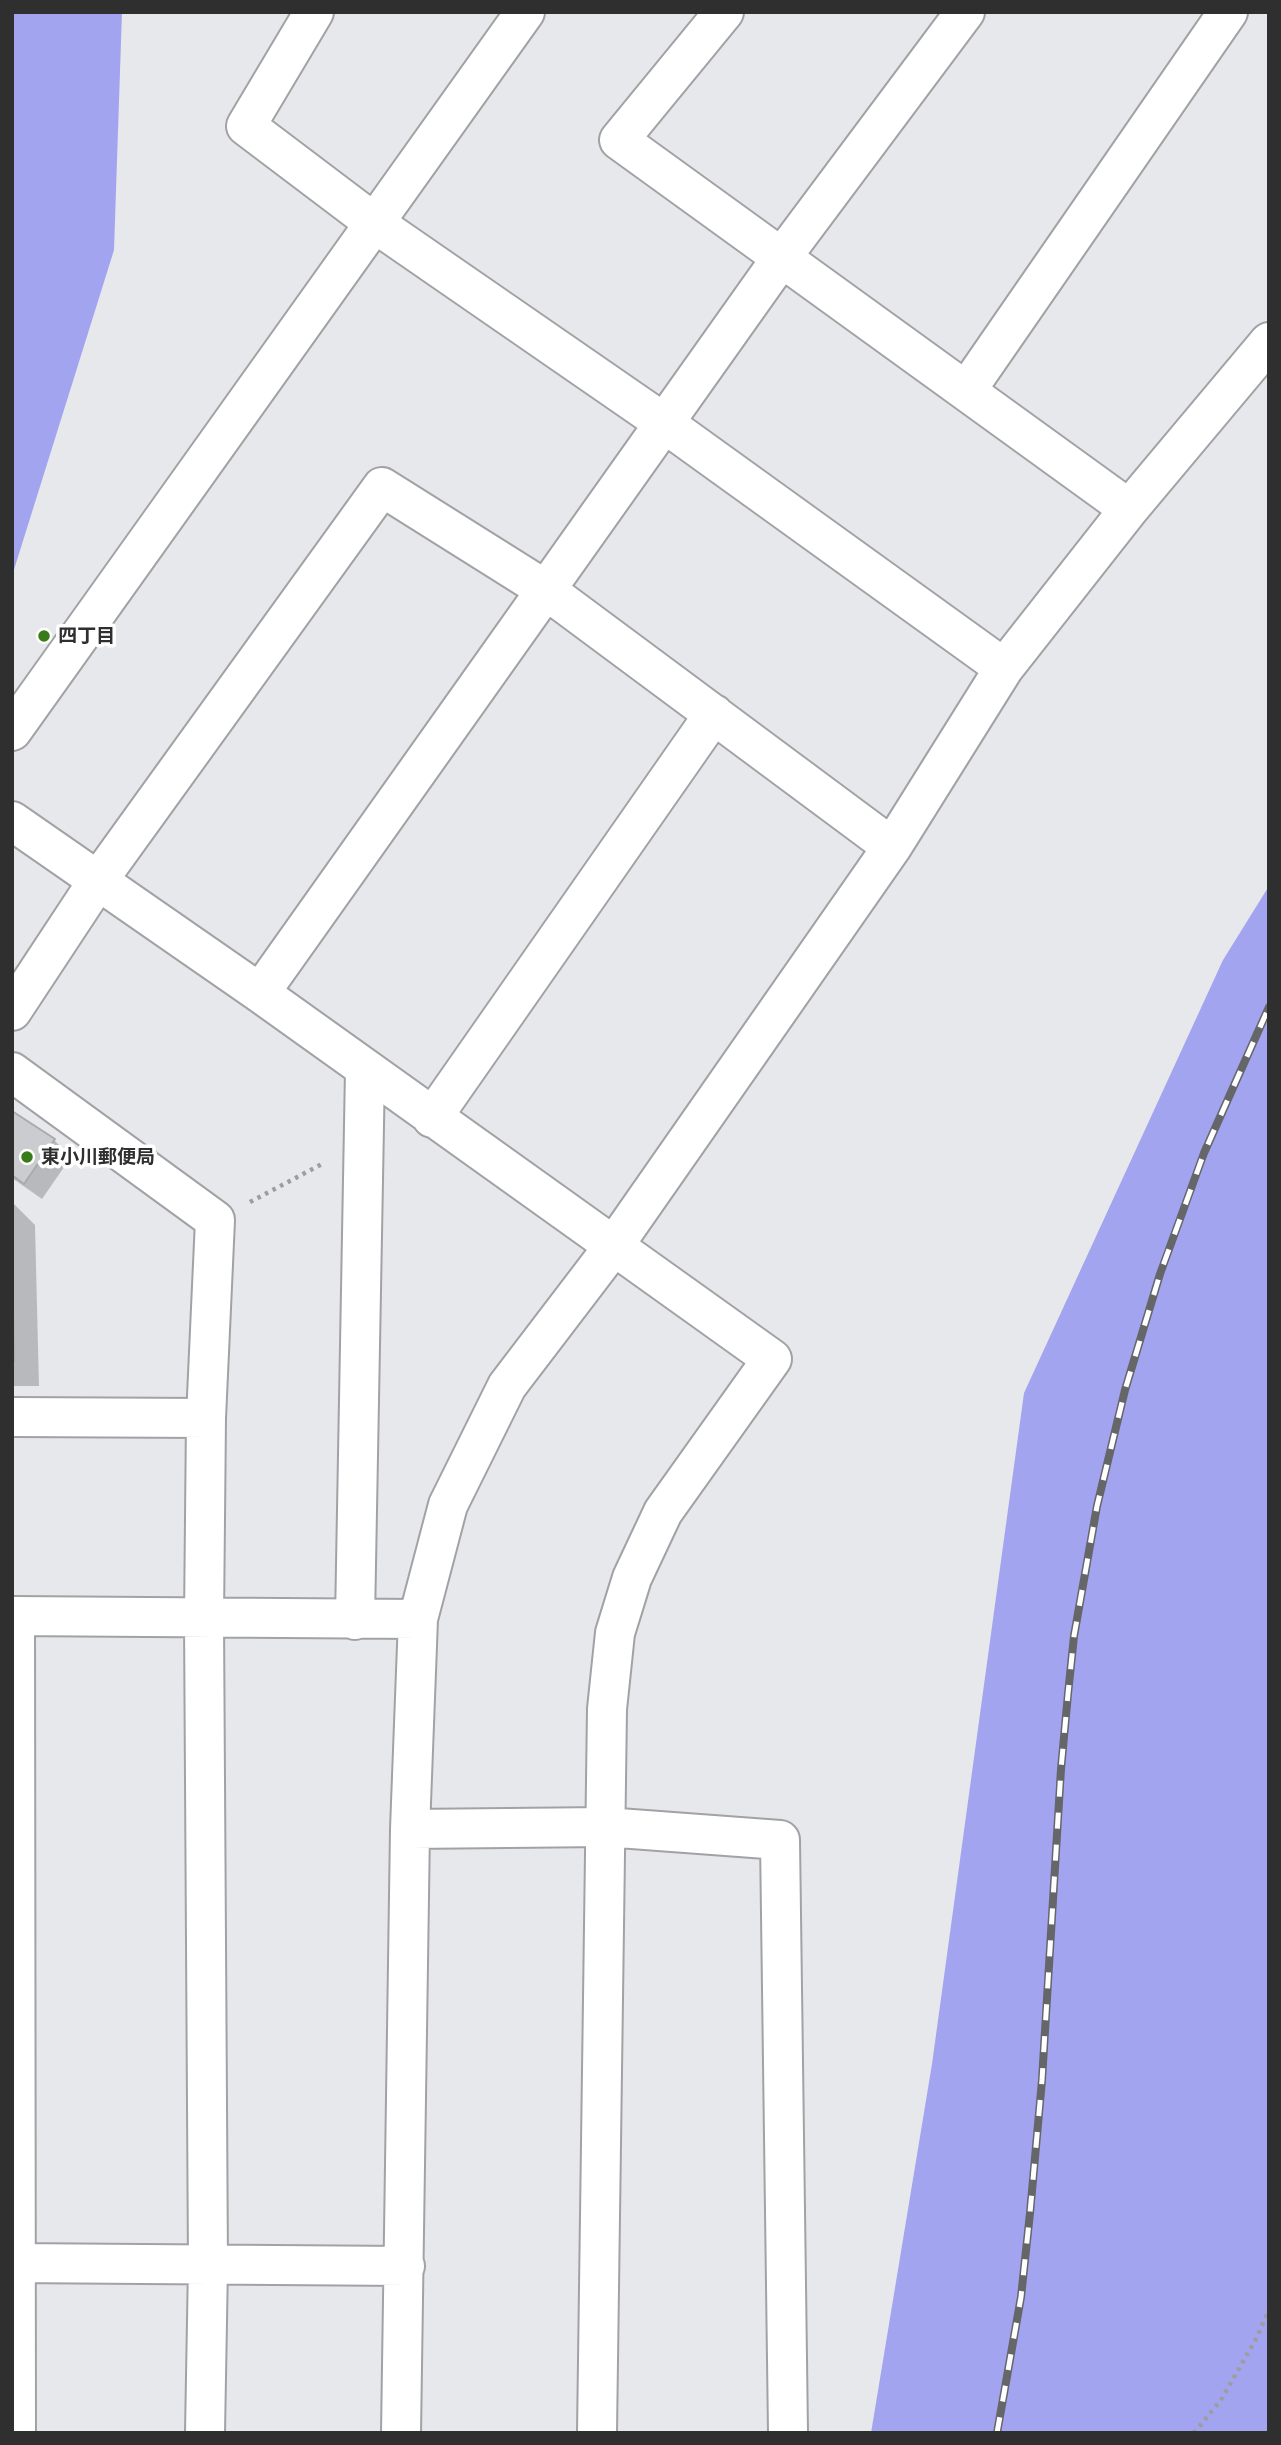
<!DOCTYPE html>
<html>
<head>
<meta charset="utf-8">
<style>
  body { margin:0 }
  #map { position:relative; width:1281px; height:2445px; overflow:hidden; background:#e7e8ec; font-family:Quicksand,sans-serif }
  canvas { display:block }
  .frame { position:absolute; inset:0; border:14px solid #2f2f30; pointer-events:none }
</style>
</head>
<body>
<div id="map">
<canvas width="1281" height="2445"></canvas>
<div class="frame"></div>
</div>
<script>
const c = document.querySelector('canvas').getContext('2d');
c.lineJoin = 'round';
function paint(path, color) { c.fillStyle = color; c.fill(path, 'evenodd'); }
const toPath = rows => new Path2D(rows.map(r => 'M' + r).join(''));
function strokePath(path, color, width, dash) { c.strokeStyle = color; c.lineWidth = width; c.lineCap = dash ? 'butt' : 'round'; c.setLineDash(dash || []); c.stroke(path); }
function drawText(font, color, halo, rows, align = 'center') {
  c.font = font + ' Quicksand,"Noto Sans JP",sans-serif'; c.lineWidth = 7; c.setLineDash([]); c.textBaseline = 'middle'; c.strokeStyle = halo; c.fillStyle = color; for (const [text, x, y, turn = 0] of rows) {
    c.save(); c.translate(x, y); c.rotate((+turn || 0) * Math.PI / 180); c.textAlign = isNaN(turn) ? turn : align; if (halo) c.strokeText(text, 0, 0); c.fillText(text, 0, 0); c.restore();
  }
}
paint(toPath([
  [12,12,122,12,114,250,12,576],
  [1269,886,1269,2433,871,2433,932,2064,1024,1393,1223,960]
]), '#a3a4ef');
paint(toPath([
  [12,1113,54,1140,71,1157,42,1199,12,1178],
  [12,1202,35,1225,39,1386,12,1386]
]), '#0003');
const building = toPath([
  [12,1111,55,1139,24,1184,12,1175,12,1111],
  [12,1255,14,1361,12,1361,12,1255]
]);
paint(building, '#cbcccf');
strokePath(building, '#aaaaae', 2);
const minor = toPath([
  [314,12,246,126,373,222,664,423,1004,668],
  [724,12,619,140,1129,509],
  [966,391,1228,12],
  [12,731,525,12],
  [12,821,260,993,772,1359,663,1512,632,1578,615,1633,607,1709,597,2433],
  [260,993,782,257,965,12],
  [12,1011,97,882,382,487,546,590,892,847],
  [12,1072,215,1220,206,1418,204,1619,208,2265,205,2433],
  [432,1118,714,714],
  [12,1417,206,1418],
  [12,1616,418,1619],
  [15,1616,16,2433],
  [355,1620,365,1070],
  [410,1829,605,1827,780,1840,788,2433],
  [12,2263,405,2266],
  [401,2433,410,1829,418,1619,448,1505,507,1386,613,1247,892,847,1004,668,1129,509,1269,342]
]);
strokePath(minor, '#a2a2a6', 42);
strokePath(toPath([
  [250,1202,322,1164],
  [1194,2433,1221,2400,1256,2339,1269,2310]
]), '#9d9da0', 4.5, [3.5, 5]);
strokePath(minor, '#fff', 38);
const rail = toPath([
  [997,2433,1021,2297,1030,2213,1042,2080,1061,1769,1068,1694,1074,1636,1097,1506,1125,1390,1160,1274,1204,1153,1269,1007]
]);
strokePath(rail, '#656668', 8);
strokePath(rail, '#fff', 5, [16]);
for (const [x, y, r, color] of [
  [44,636,7,"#397a19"],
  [27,1157,7,"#397a19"]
]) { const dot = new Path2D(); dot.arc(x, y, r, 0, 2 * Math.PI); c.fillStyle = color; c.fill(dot); strokePath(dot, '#fff', 2.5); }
drawText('bold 19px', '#2f2f30', '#fff', [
  ["四丁目",58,636],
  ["東小川郵便局",41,1157]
], 'left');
</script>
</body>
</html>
